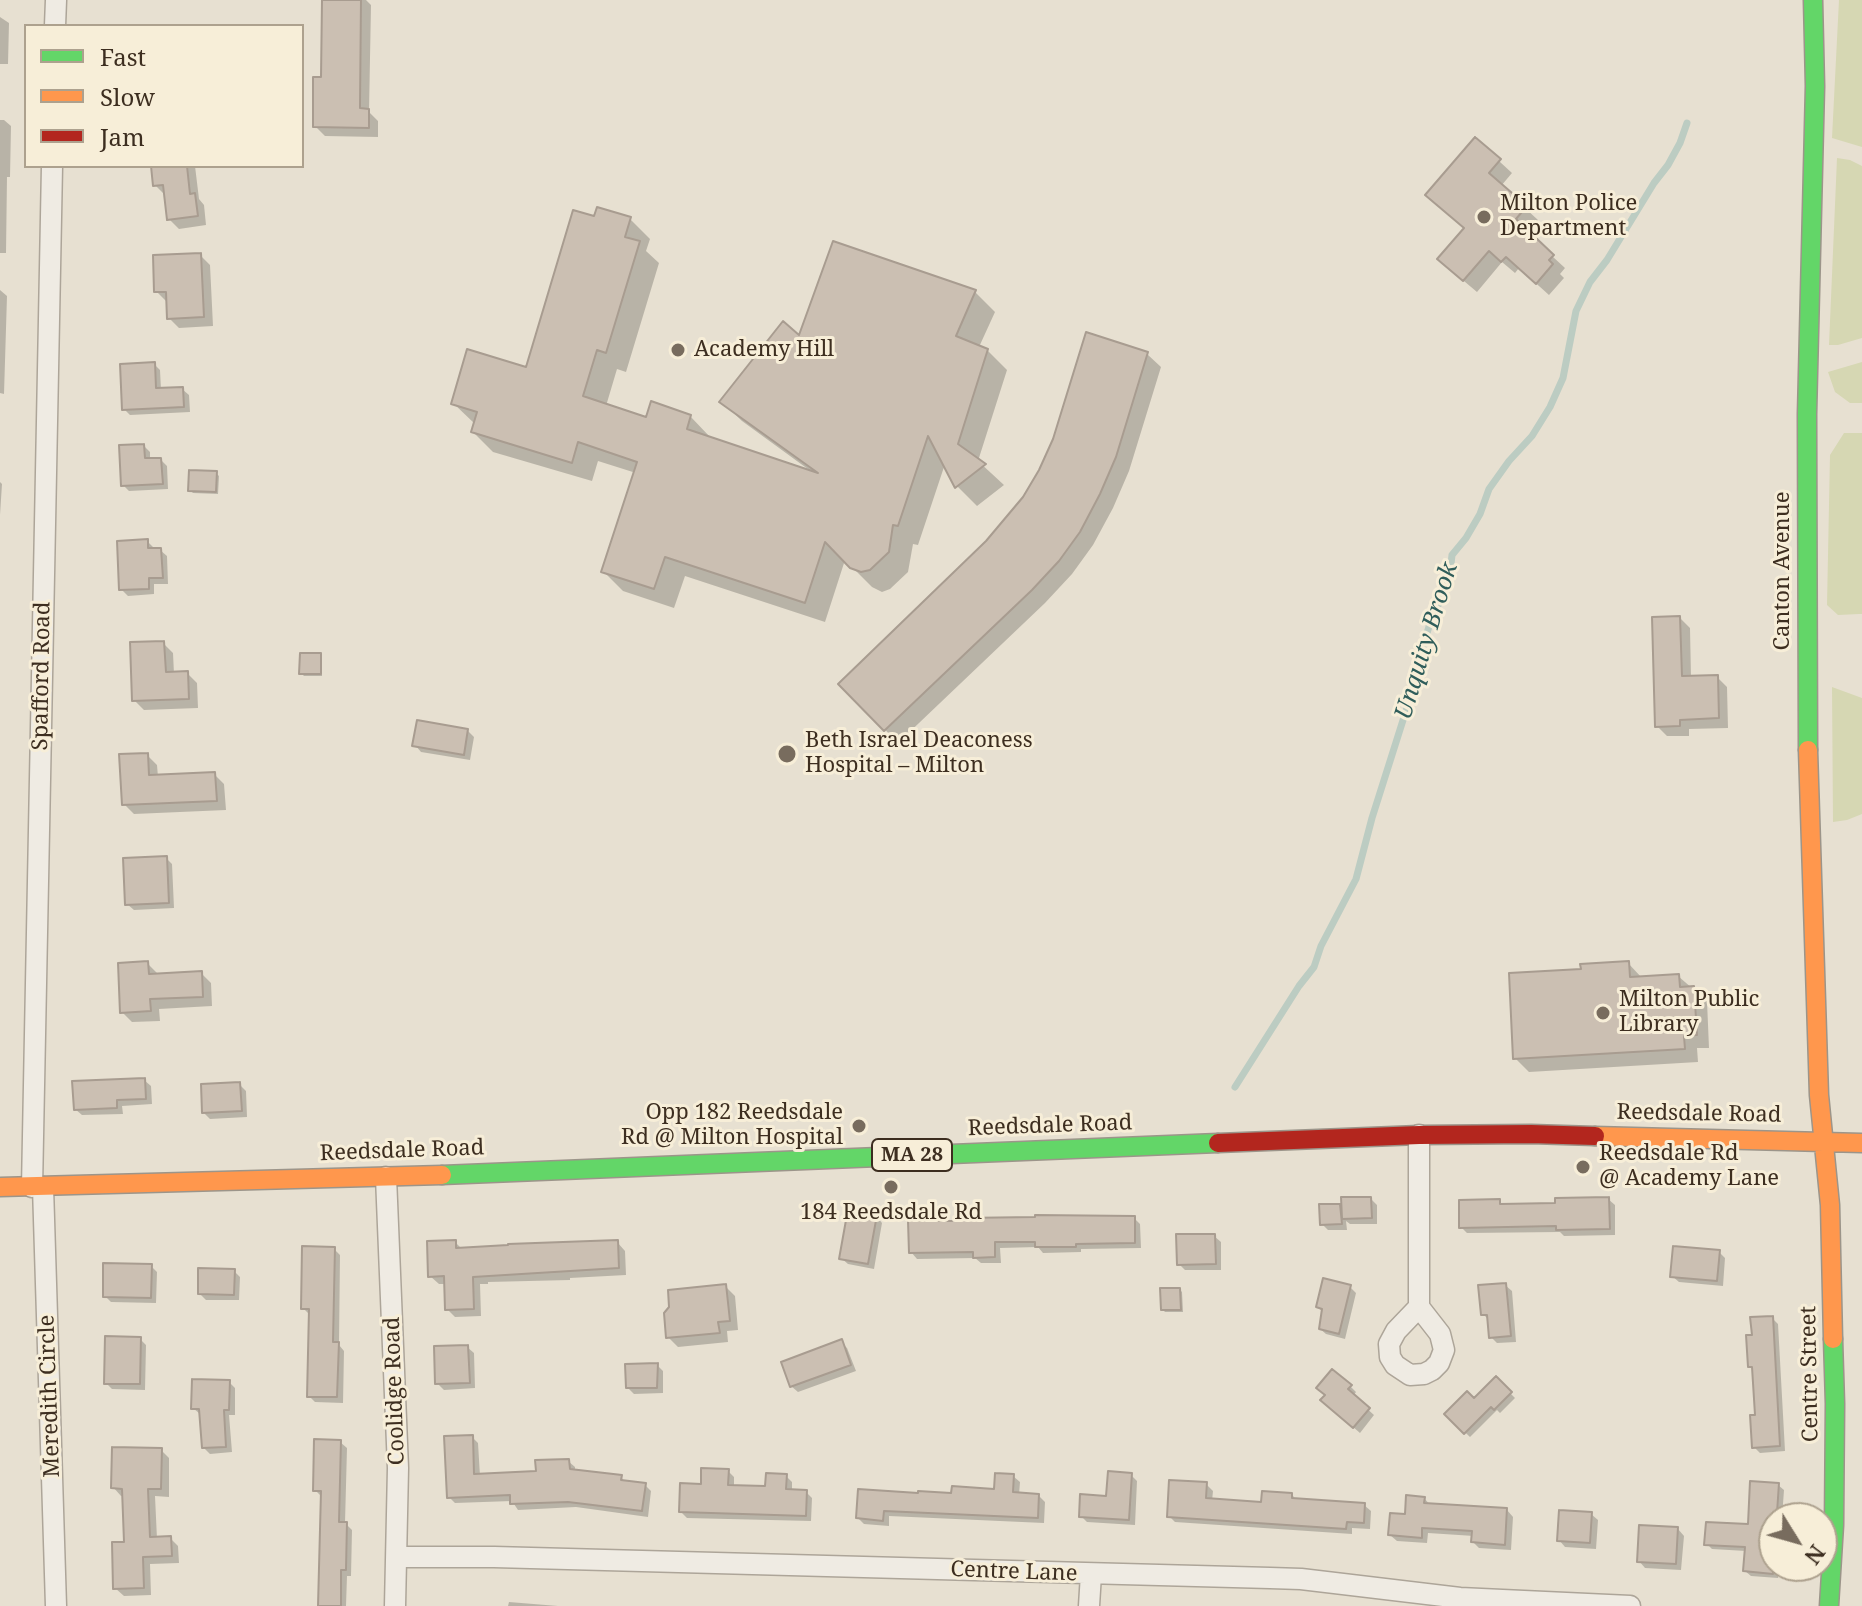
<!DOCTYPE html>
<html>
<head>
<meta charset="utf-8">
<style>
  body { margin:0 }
  #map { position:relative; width:1862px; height:1606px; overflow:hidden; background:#e7e0d1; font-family:"Noto Serif",serif }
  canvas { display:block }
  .legend { position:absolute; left:24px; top:24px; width:280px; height:144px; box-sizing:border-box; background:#f7eed8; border:2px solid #ada18e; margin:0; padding:10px 14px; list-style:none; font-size:24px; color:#3d2e20 }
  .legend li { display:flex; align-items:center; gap:16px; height:40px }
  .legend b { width:40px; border:2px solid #ada18e }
  .north { position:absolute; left:1758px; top:1502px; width:80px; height:80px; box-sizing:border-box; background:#f7eed8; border:2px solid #ada18e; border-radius:50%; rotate:127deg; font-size:22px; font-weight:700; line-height:32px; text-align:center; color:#3d2e20 }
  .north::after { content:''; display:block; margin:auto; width:28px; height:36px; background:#786c5e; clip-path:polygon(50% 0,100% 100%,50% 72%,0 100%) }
</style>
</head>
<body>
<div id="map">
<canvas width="1862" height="1606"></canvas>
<ul class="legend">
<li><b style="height:10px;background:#63d668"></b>Fast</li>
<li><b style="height:10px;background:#ff974d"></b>Slow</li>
<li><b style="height:10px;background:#b3261e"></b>Jam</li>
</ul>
<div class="north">N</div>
</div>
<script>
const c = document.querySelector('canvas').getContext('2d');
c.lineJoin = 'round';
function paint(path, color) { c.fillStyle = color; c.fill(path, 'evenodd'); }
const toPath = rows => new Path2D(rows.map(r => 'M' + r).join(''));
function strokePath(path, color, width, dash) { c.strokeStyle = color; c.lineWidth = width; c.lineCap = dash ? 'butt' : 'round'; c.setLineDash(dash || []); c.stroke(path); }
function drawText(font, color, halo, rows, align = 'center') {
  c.font = font + ' "Noto Serif",serif'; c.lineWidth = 6; c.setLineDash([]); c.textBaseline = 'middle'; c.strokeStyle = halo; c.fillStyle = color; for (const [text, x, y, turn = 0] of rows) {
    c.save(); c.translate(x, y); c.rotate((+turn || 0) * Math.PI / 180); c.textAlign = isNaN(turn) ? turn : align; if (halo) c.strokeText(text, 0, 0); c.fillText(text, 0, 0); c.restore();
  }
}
paint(toPath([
  [1839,0,1862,0,1862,147,1832,138],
  [1837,158,1850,160,1862,166,1862,338,1838,345,1829,345],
  [1862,362,1862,403,1850,403,1835,392,1828,372],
  [1844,433,1862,433,1862,614,1859,614,1838,615,1827,605,1830,455],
  [1832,687,1862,698,1862,814,1847,820,1833,822]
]), '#d6d7b3');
paint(toPath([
  [324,0,366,0,371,5,369,112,378,121,378,137,325,136,315,126,323,79],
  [0,17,9,23,8,64,0,64],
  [0,120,4,120,11,126,10,177,7,177,6,253,0,253],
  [1475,139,1512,173,1501,186,1538,220,1527,233,1565,268,1560,274,1564,278,1549,295,1519,268,1515,273,1502,262,1477,292,1452,271,1466,229],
  [153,166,195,166,199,199,204,205,206,225,179,229,169,219,165,195,155,185],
  [595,219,630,219,650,239,646,251,659,263,626,372,617,369,606,406,647,419,690,416,710,437,710,439,812,472,742,421,722,402,800,338,975,292,995,312,979,347,987,350,1007,370,978,461,1004,485,977,506,957,486,945,464,918,545,913,544,908,572,890,589,882,592,872,587,845,560,825,622,685,576,674,608,623,591,603,571,636,473,598,461,592,481,493,452,473,432,475,424,453,403,527,370],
  [200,255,210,265,213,326,179,328,169,318,168,301,166,301,156,291],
  [0,290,7,296,4,394,0,393],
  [1147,354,1161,367,1129,471,1113,508,1093,545,1072,574,1045,603,898,743,841,684,988,543],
  [154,364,160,370,161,390,182,389,189,395,190,412,130,415,124,409],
  [144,446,150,452,150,460,161,460,167,466,168,489,129,491,123,485],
  [216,473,219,476,218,494,193,493,190,490],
  [0,482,2,484,0,515],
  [147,541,153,547,153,550,160,550,167,556,168,584,154,584,154,594,128,596,121,589],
  [1680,618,1690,628,1691,678,1717,677,1727,687,1728,728,1689,729,1689,736,1667,736,1657,726],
  [163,643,173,653,174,674,187,673,197,683,198,708,144,710,134,700],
  [320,655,322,658,322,676,304,676,301,673],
  [468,731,474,737,470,760,421,752,415,745],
  [147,755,157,765,158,777,214,774,224,784,226,810,134,814,124,804],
  [166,858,172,864,174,908,134,910,127,904],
  [147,963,157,973,158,975,201,973,211,983,212,1006,159,1009,160,1021,132,1022,122,1012],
  [1628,963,1642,978,1678,976,1707,1001,1709,1048,1697,1048,1698,1062,1529,1072,1515,1058,1583,971],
  [144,1080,151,1086,152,1104,122,1106,123,1114,82,1115,75,1109],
  [239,1084,246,1091,247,1117,210,1119,204,1113],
  [1371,1199,1377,1205,1377,1224,1350,1224,1346,1221,1347,1230,1328,1230,1322,1224,1340,1206,1343,1210],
  [1608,1199,1615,1205,1615,1235,1564,1236,1560,1232,1467,1233,1461,1227,1499,1201,1504,1206,1557,1205],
  [876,1216,882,1223,874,1269,848,1264,841,1258],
  [1134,1218,1140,1224,1141,1248,1081,1249,1081,1252,1043,1253,1038,1247,1000,1248,1001,1263,981,1263,975,1258,917,1259,911,1252],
  [1214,1236,1221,1242,1221,1270,1185,1270,1179,1264],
  [455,1242,462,1249,617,1242,625,1251,626,1275,570,1278,570,1280,488,1282,488,1284,480,1284,481,1316,455,1317,447,1309,446,1284,439,1284,430,1276],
  [334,1249,340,1255,339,1345,344,1351,343,1403,315,1402,309,1396,309,1314,303,1308],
  [1719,1252,1725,1258,1723,1286,1679,1282,1672,1276],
  [151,1266,157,1272,156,1303,111,1302,105,1296],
  [234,1271,240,1277,239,1300,206,1300,200,1294],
  [1505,1285,1512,1291,1516,1342,1497,1343,1491,1337,1490,1321,1483,1314],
  [725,1286,735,1296,738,1330,727,1331,728,1342,678,1347,668,1337],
  [1350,1287,1356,1293,1345,1339,1326,1334,1319,1328,1323,1312,1318,1307],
  [1180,1290,1182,1292,1183,1312,1165,1312,1163,1310],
  [1772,1318,1778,1324,1785,1451,1760,1453,1754,1447,1757,1417,1754,1370,1750,1367,1754,1337],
  [140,1339,146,1345,145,1390,112,1389,106,1383],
  [841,1342,847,1348,856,1371,798,1392,791,1386],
  [467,1347,474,1353,475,1388,444,1390,437,1383],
  [657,1365,663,1371,663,1393,634,1394,628,1388],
  [1496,1379,1515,1398,1500,1413,1497,1410,1470,1437,1446,1414,1474,1400],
  [229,1382,235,1388,235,1415,229,1415,232,1452,210,1454,204,1448,200,1414,193,1408],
  [1350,1386,1356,1392,1353,1396,1374,1415,1360,1433,1329,1406],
  [472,1437,478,1443,480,1476,538,1473,568,1461,575,1467,575,1472,621,1477,626,1483,645,1485,651,1491,648,1517,576,1507,518,1510,512,1501,455,1503,449,1497],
  [340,1442,347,1448,345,1523,352,1530,351,1576,347,1576,346,1606,320,1606,322,1497,315,1490],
  [161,1450,169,1458,169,1497,155,1496,157,1539,170,1538,178,1546,179,1563,150,1564,151,1595,124,1596,115,1588,126,1544,124,1496,121,1496,113,1487],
  [728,1471,734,1477,734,1487,767,1489,786,1476,792,1482,792,1492,806,1492,812,1498,811,1521,687,1518,681,1512,703,1486],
  [1131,1475,1137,1481,1135,1525,1087,1522,1081,1516,1108,1498],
  [1013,1476,1020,1482,1019,1495,1039,1496,1045,1502,1044,1523,889,1516,889,1526,864,1524,858,1518,920,1496,953,1495,996,1491],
  [1206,1484,1213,1491,1212,1501,1263,1504,1292,1495,1297,1500,1364,1505,1371,1511,1370,1529,1352,1528,1352,1534,1175,1522,1169,1516],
  [1778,1485,1784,1490,1782,1518,1774,1518,1774,1566,1779,1566,1778,1578,1751,1576,1745,1571,1746,1551,1712,1549,1707,1544,1749,1527],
  [1424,1498,1431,1506,1507,1510,1513,1517,1511,1550,1479,1548,1473,1542,1474,1536,1428,1533,1427,1543,1397,1541,1390,1535],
  [1591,1514,1598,1520,1596,1549,1565,1547,1559,1540],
  [1678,1529,1684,1536,1681,1570,1645,1568,1639,1561],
  [509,1602,558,1606,508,1606]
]), '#0003');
strokePath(toPath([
  [1235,1087,1299,986,1314,967,1321,946,1356,879,1372,818,1417,676,1423,646,1432,617,1445,592,1450,573,1452,555,1466,538,1480,514,1489,489,1509,461,1532,436,1550,407,1563,378,1576,311,1590,282,1607,260,1654,183,1668,165,1680,143,1687,123]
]), '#bcccc2', 7);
const building = toPath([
  [322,0,361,0,360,108,369,109,369,128,313,127,313,77,321,77,322,0],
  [1475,137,1501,159,1489,173,1527,206,1516,219,1554,255,1549,260,1553,264,1536,284,1506,257,1501,262,1489,251,1463,281,1437,259,1464,228,1425,195,1475,137],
  [151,166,187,166,190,194,195,193,198,216,167,220,163,185,153,186,151,166],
  [597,207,631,217,625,237,640,241,606,353,597,350,583,396,646,417,651,401,691,415,687,429,818,473,719,402,783,321,799,335,833,241,976,290,956,336,988,349,958,444,986,464,955,488,928,436,898,526,893,525,889,552,870,570,861,572,850,568,825,542,805,603,665,557,654,589,601,572,637,462,578,442,572,463,471,432,477,412,451,404,467,349,526,367,573,210,594,216,597,207],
  [201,253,204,317,167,319,166,292,154,292,153,255,201,253],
  [1086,332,1148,352,1116,457,1100,494,1080,532,1059,561,1032,590,884,731,838,684,986,541,1023,497,1039,470,1053,439,1086,332],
  [155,362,156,388,183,387,184,407,122,410,120,364,155,362],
  [144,444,145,458,161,458,163,484,121,486,119,445,144,444],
  [189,470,217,471,216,492,188,491,189,470],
  [148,539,148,548,161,548,163,578,149,578,149,589,119,590,117,541,148,539],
  [1680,616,1682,676,1718,675,1719,718,1680,720,1680,726,1655,727,1652,617,1680,616],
  [164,641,166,672,188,671,189,699,132,701,130,642,164,641],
  [300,653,321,653,321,674,299,674,300,653],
  [417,720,468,729,464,755,412,746,417,720],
  [148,753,149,775,215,772,217,801,122,805,119,754,148,753],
  [167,856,169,903,125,905,123,858,167,856],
  [148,961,149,974,202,971,203,997,150,999,151,1011,120,1013,118,963,148,961],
  [1629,961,1630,977,1679,974,1680,987,1694,986,1697,1035,1684,1036,1685,1049,1513,1059,1509,973,1581,969,1580,964,1629,961],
  [145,1078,146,1099,117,1100,117,1108,74,1110,72,1081,145,1078],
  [240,1082,242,1111,202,1113,201,1084,240,1082],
  [1341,1197,1371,1197,1372,1218,1342,1219,1341,1197],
  [1609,1197,1610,1229,1556,1230,1556,1226,1459,1228,1459,1200,1500,1199,1500,1204,1555,1203,1555,1198,1609,1197],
  [1319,1204,1340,1204,1342,1224,1320,1225,1319,1204],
  [848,1209,877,1215,868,1264,839,1259,848,1209],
  [1035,1215,1135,1216,1135,1243,1076,1244,1076,1247,1035,1247,1035,1242,995,1242,995,1257,973,1258,973,1252,909,1253,908,1221,961,1221,961,1218,1035,1217,1035,1215],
  [1176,1234,1215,1234,1216,1264,1177,1265,1176,1234],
  [456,1240,456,1248,508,1245,508,1244,618,1240,619,1268,473,1277,474,1309,445,1310,444,1276,428,1277,427,1241,456,1240],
  [302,1246,335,1247,333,1342,339,1342,337,1397,307,1397,309,1309,301,1309,302,1246],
  [1673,1246,1720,1250,1717,1281,1670,1277,1673,1246],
  [103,1263,152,1264,151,1298,103,1297,103,1263],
  [198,1268,235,1269,234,1295,198,1294,198,1268],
  [1323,1278,1351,1285,1339,1334,1319,1329,1322,1309,1316,1307,1323,1278],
  [1506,1283,1511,1336,1489,1338,1487,1315,1481,1315,1478,1285,1506,1283],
  [726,1284,730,1321,718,1322,720,1333,666,1338,664,1313,669,1307,668,1290,726,1284],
  [1160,1288,1180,1288,1181,1310,1161,1310,1160,1288],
  [1773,1316,1780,1446,1752,1448,1750,1415,1755,1415,1752,1367,1748,1367,1746,1335,1752,1335,1750,1317,1773,1316],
  [105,1336,141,1337,140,1384,104,1384,105,1336],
  [842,1339,851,1365,790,1387,781,1362,842,1339],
  [468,1345,470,1383,435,1384,434,1346,468,1345],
  [658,1363,657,1388,626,1388,625,1364,658,1363],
  [1332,1369,1352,1385,1348,1389,1370,1408,1353,1428,1320,1400,1325,1395,1316,1388,1332,1369],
  [1496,1376,1512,1392,1494,1410,1491,1407,1464,1434,1444,1414,1467,1391,1474,1398,1496,1376],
  [192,1379,230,1380,229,1410,224,1410,226,1447,202,1448,199,1409,191,1409,192,1379],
  [473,1435,474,1474,536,1471,535,1460,569,1459,570,1469,622,1475,621,1480,646,1483,642,1511,568,1502,510,1504,510,1495,447,1498,444,1436,473,1435],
  [314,1439,341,1440,339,1522,347,1522,346,1570,341,1570,341,1606,318,1606,321,1491,313,1491,314,1439],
  [112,1447,162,1448,161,1489,148,1489,150,1537,171,1536,172,1556,143,1557,144,1588,113,1589,112,1542,124,1542,122,1489,111,1488,112,1447],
  [701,1468,729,1469,728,1485,765,1486,766,1473,787,1474,786,1489,807,1490,806,1516,679,1512,680,1483,701,1484,701,1468],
  [1108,1471,1132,1473,1129,1520,1079,1517,1080,1494,1106,1496,1108,1471],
  [995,1473,1014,1474,1013,1492,1039,1494,1038,1518,884,1511,883,1521,856,1518,858,1489,918,1493,918,1491,951,1493,952,1486,994,1489,995,1473],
  [1169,1480,1207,1482,1206,1498,1261,1502,1262,1491,1292,1493,1292,1498,1365,1503,1364,1523,1347,1522,1346,1529,1167,1517,1169,1480],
  [1750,1481,1779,1483,1777,1513,1774,1512,1773,1574,1743,1571,1745,1547,1704,1545,1706,1522,1748,1524,1750,1481],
  [1406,1495,1425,1497,1424,1503,1507,1508,1505,1545,1471,1542,1472,1531,1422,1528,1422,1538,1388,1535,1390,1513,1405,1514,1406,1495],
  [1559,1510,1592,1512,1590,1543,1557,1541,1559,1510],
  [1639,1525,1678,1527,1676,1564,1637,1562,1639,1525]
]);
paint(building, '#cbbfb2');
strokePath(building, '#a89c90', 2);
const street = toPath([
  [55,26,56,0],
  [1419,1135,1419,1307],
  [386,1177,398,1468,395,1606],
  [32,1187,52,166],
  [43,1187,56,1606],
  [1419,1307,1440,1334,1444,1350,1439,1363,1432,1370,1424,1374,1410,1375,1395,1365,1390,1357,1389,1344,1396,1331,1419,1307],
  [398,1557,494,1557,1270,1578,1301,1579,1460,1598,1630,1606],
  [1089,1606,1091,1574]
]);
const fast = toPath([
  [1808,750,1807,414,1815,86,1813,0],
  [442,1175,1218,1143],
  [1829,1606,1834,1525,1835,1404,1833,1339]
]);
const slow = toPath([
  [1808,750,1819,1095,1830,1205,1833,1339],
  [1595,1136,1862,1143],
  [0,1187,442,1175]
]);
const jam = toPath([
  [1218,1143,1419,1135,1531,1134,1595,1136]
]);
strokePath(street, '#ada599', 23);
strokePath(fast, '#9c958a', 21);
strokePath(slow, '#9c958a', 21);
strokePath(jam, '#9c958a', 21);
strokePath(street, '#efebe3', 20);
strokePath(fast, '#63d668', 18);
strokePath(slow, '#ff974d', 18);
strokePath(jam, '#b3261e', 18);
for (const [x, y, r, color] of [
  [1484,217,8,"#786c5e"],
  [678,350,8,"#786c5e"],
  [787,754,10,"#786c5e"],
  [1603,1013,8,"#786c5e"],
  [859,1126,8,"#786c5e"],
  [1583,1167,8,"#786c5e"],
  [891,1187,8,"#786c5e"]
]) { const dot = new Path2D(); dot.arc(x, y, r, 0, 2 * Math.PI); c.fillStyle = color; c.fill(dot); strokePath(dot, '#f7eed8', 3); }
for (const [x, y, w] of [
  [912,1155,80]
]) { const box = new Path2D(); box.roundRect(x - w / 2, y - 16, w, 32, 6); c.fillStyle = '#f7eed8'; c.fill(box); strokePath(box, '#3d2e20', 2); }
drawText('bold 20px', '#3d2e20', null, [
  ["MA 28",912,1155]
]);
drawText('22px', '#3d2e20', '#f7eed8', [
  ["Milton Police",1500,204],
  ["Department",1500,229],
  ["Academy Hill",694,350],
  ["Beth Israel Deaconess",805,741],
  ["Hospital – Milton",805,766],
  ["Milton Public",1619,1000],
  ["Library",1619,1025],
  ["Opp 182 Reedsdale",843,1113,"right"],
  ["Rd @ Milton Hospital",843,1138,"right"],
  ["Reedsdale Rd",1599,1154],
  ["@ Academy Lane",1599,1179],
  ["184 Reedsdale Rd",891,1213,"center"]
], 'left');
drawText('22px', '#3d2e20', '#f7eed8', [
  ["Canton Avenue",1783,571,-90],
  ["Spafford Road",42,676,-89],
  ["Reedsdale Road",1699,1114,1],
  ["Reedsdale Road",1050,1126,-2],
  ["Reedsdale Road",402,1151,-2],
  ["Centre Street",1810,1374,-91],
  ["Coolidge Road",395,1391,-92],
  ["Meredith Circle",50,1396,-92],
  ["Centre Lane",1014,1572,2]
]);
drawText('italic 24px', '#2f5d5a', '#f7eed8', [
  ["Unquity Brook",1427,641,-73]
]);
</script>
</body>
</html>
